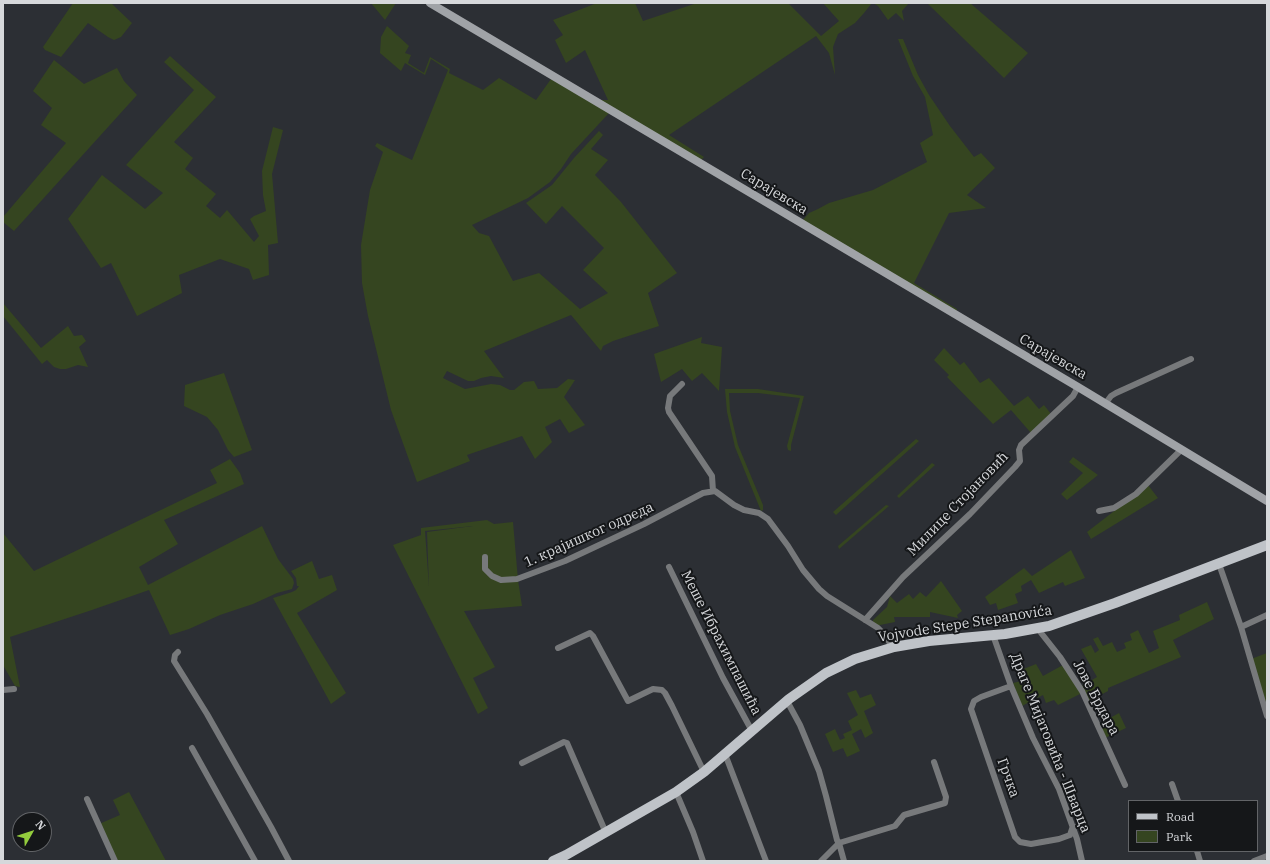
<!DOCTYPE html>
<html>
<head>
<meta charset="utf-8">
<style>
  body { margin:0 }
  #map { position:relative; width:1270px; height:864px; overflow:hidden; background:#2c2f34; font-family:"IBM Plex Serif",serif }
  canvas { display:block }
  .frame { position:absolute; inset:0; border:4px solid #d6d8db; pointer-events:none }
  .legend { position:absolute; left:1128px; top:800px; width:130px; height:52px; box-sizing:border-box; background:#151719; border:1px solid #626467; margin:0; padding:5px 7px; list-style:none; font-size:12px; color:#d6d8db }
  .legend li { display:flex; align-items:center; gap:8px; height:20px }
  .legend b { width:20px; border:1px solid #626467 }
  .north { position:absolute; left:12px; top:812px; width:40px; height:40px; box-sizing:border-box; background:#151719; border:1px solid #626467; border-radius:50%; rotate:51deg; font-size:11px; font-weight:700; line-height:16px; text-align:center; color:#d6d8db }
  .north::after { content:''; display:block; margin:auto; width:14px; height:18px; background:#93cc3d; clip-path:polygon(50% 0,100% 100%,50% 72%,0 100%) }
</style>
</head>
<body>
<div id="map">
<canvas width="1270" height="864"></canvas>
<div class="frame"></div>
<ul class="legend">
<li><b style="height:5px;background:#bfc3c8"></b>Road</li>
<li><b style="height:11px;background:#354520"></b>Park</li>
</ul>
<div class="north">N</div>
</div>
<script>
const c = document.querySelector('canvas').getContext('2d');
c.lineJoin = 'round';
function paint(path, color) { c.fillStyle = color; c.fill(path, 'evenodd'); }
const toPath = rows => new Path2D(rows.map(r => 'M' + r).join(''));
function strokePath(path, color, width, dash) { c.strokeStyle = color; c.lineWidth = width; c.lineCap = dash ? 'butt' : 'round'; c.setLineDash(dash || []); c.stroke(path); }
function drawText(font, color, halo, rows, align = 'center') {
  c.font = font + ' "IBM Plex Serif",serif'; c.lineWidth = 4; c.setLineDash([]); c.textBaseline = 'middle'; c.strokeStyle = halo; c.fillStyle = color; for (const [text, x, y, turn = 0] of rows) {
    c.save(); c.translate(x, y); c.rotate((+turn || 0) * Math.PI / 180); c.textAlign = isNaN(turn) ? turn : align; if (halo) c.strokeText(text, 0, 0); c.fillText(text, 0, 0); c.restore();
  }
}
paint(toPath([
  [73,3,111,3,132,23,121,37,114,40,108,37,88,23,61,57,45,50,43,47],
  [371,3,396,3,385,20],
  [597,3,635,3,643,21,697,3,788,3,821,36,839,21,823,3,872,3,864,13,855,23,838,34,833,47,835,75,829,53,816,36,669,135,704,157,701,160,598,100,608,100,585,50,566,63,555,40,563,35,553,20],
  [873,3,909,3,902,11,904,21,896,13,888,20,878,6],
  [927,3,970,3,1028,53,1004,78],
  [387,26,409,46,405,53,411,55,408,63,424,73,430,57,450,69,449,73,483,90,499,78,536,100,551,79,609,113,571,154,561,169,550,182,528,198,472,225,479,233,489,236,513,281,539,273,580,309,608,293,583,270,604,248,562,206,546,224,526,203,552,185,574,158,599,131,603,135,591,149,608,160,595,175,621,202,677,273,648,293,659,326,613,341,603,346,601,351,571,315,484,351,504,378,491,376,481,378,474,381,468,381,447,371,443,378,465,389,491,384,500,385,510,390,514,390,524,382,534,381,538,389,557,388,568,379,575,380,564,397,585,425,569,433,560,419,545,427,552,442,535,459,522,436,467,455,470,461,417,482,391,410,368,316,362,283,361,245,370,190,383,152,375,146,377,143,412,160,448,70,431,59,425,75,405,63,401,71,380,53,381,37],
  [898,39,903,39,918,75,929,95,950,126,974,157,981,153,995,168,967,195,986,208,949,213,914,283,957,309,956,313,802,221,809,213,818,209,829,203,873,190,927,162,920,143,933,135,925,97,913,76],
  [170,56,216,97,174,142,193,158,185,169,216,194,206,206,220,218,227,210,254,242,259,236,250,219,254,216,266,211,263,195,262,171,273,127,283,130,272,174,278,243,268,245,269,275,253,280,249,269,220,259,179,275,182,293,137,316,111,263,101,268,68,219,102,175,145,209,163,193,126,165,194,90,164,62],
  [54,60,84,84,117,68,124,81,137,95,14,231,3,222,3,217,66,143,41,125,52,108,33,91],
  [3,303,41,348,68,326,74,336,82,335,86,341,79,347,88,367,78,365,66,369,60,369,54,367,47,360,42,364,3,316],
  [702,337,701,343,722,347,719,391,702,373,692,381,682,369,661,382,654,354],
  [944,348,960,365,964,362,980,383,989,378,1014,406,1028,396,1039,409,1044,405,1051,414,1031,433,1011,410,993,424,947,377,949,375,934,360],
  [224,373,252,450,234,457,228,450,218,430,207,417,184,406,185,385],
  [725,389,758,389,804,396,791,445,791,451,788,450,787,446,800,398,758,393,729,393,730,411,738,445,763,505,763,510,761,511,735,447,727,412],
  [916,439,919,441,836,515,833,512],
  [1073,457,1098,475,1067,500,1061,494,1083,473,1069,462],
  [230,459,240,473,244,484,164,520,178,544,139,567,148,585,262,526,278,559,293,579,294,583,292,589,277,593,253,604,220,615,189,629,170,635,149,590,92,610,10,637,20,687,15,686,3,665,3,533,34,571,217,483,210,470],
  [932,463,935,465,899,498,897,496],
  [1148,485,1158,498,1091,539,1087,532],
  [886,505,889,506,839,549,838,546],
  [487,520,494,524,513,522,518,580,522,606,464,611,495,667,473,678,488,708,478,714,393,545,421,535,421,528],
  [473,526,427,532,429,587,425,531],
  [1071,550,1085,578,1065,586,1063,582,1039,593,1031,580,1021,586,1022,591,1015,594,1018,603,998,610,996,603,990,605,985,597,1024,568,1032,576],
  [312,561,319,579,332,575,337,590,297,613,346,693,331,704,273,598,292,592,296,590,299,586,297,586,296,578,291,571],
  [941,581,962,611,957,615,958,618,930,612,930,617,894,617,895,622,875,626,873,623,873,620,887,607,890,596,897,603,909,594,913,599,920,592,926,597],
  [1207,602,1214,619,1173,640,1181,657,1108,688,1108,691,1086,703,1082,693,1058,705,1054,700,1046,703,1043,695,1022,706,1013,683,1025,680,1021,670,1036,664,1043,676,1063,665,1080,687,1097,677,1081,649,1091,645,1095,653,1099,650,1093,639,1098,637,1103,646,1112,642,1117,652,1126,648,1124,643,1132,640,1130,634,1138,630,1149,653,1159,648,1153,631,1180,620,1179,615],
  [1267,653,1267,713,1251,659],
  [856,690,860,698,871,694,876,705,864,711,873,733,865,738,861,729,852,734,860,751,847,757,843,748,833,752,825,734,835,729,840,740,845,738,843,734,852,730,848,721,858,715,847,693],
  [1119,713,1126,728,1105,738,1099,724],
  [129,792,166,861,118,861,99,824,120,815,113,800]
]), '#354520');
strokePath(toPath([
  [682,384,670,396,668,408,669,412,712,476,713,491],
  [1105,404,1111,396,1116,393,1191,359],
  [1099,511,1114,508,1136,494,1181,450],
  [485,557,485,569,492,576,501,580,517,579,565,561,644,524,703,493,715,491,734,505,744,510,759,513,768,519,788,546,803,570,819,589,827,596,878,628,886,636,892,647],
  [1219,564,1241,627,1267,716],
  [669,567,723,678,752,731],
  [865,620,903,577,970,514,1015,467,1020,461,1019,450,1021,445,1073,396,1078,387],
  [1241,627,1267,615],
  [1038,629,1060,657,1082,691,1125,785],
  [993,635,1011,686,1033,738,1059,789,1077,839,1082,861],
  [558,648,590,633,593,636,628,701,653,689,662,690,665,693,672,706,704,772],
  [178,652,175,655,174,661,207,714,271,827,289,861],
  [1011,686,981,697,974,701,971,709,1015,837,1020,842,1031,844,1059,839,1070,835,1073,826],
  [3,690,14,689],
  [787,701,800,725,819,771,826,796,837,840,839,843,895,826,904,815,945,803,946,797,934,762],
  [192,748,255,861],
  [725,754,766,861],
  [522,763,564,742,567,743,606,833],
  [1172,784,1178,801],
  [676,792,693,832,703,861],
  [87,799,115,861],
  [839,843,844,861],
  [1197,851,1200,861],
  [821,861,839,843],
  [1254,861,1267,856]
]), '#77797b', 6);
strokePath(toPath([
  [430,3,1078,387,1267,501]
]), '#a0a3a7', 8);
strokePath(toPath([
  [553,861,566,855,676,792,704,772,789,699,826,673,855,659,894,647,929,641,1005,634,1049,626,1115,603,1267,545]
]), '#bfc3c8', 10);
drawText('14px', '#d6d8db', '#151719', [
  ["Сарајевска",774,192,31],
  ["Сарајевска",1053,357,30],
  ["Милице Стојановић",958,504,-46],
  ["1. крајишког одреда",589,535,-24],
  ["Vojvode Stepe Stepanovića",965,624,-9],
  ["Меше Ибрахимпашића",721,643,63],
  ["Јове Брдара",1096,698,62],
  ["Драге Мијатовића - Шварца",1050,743,68],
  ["Грчка",1008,778,70]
]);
</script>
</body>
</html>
